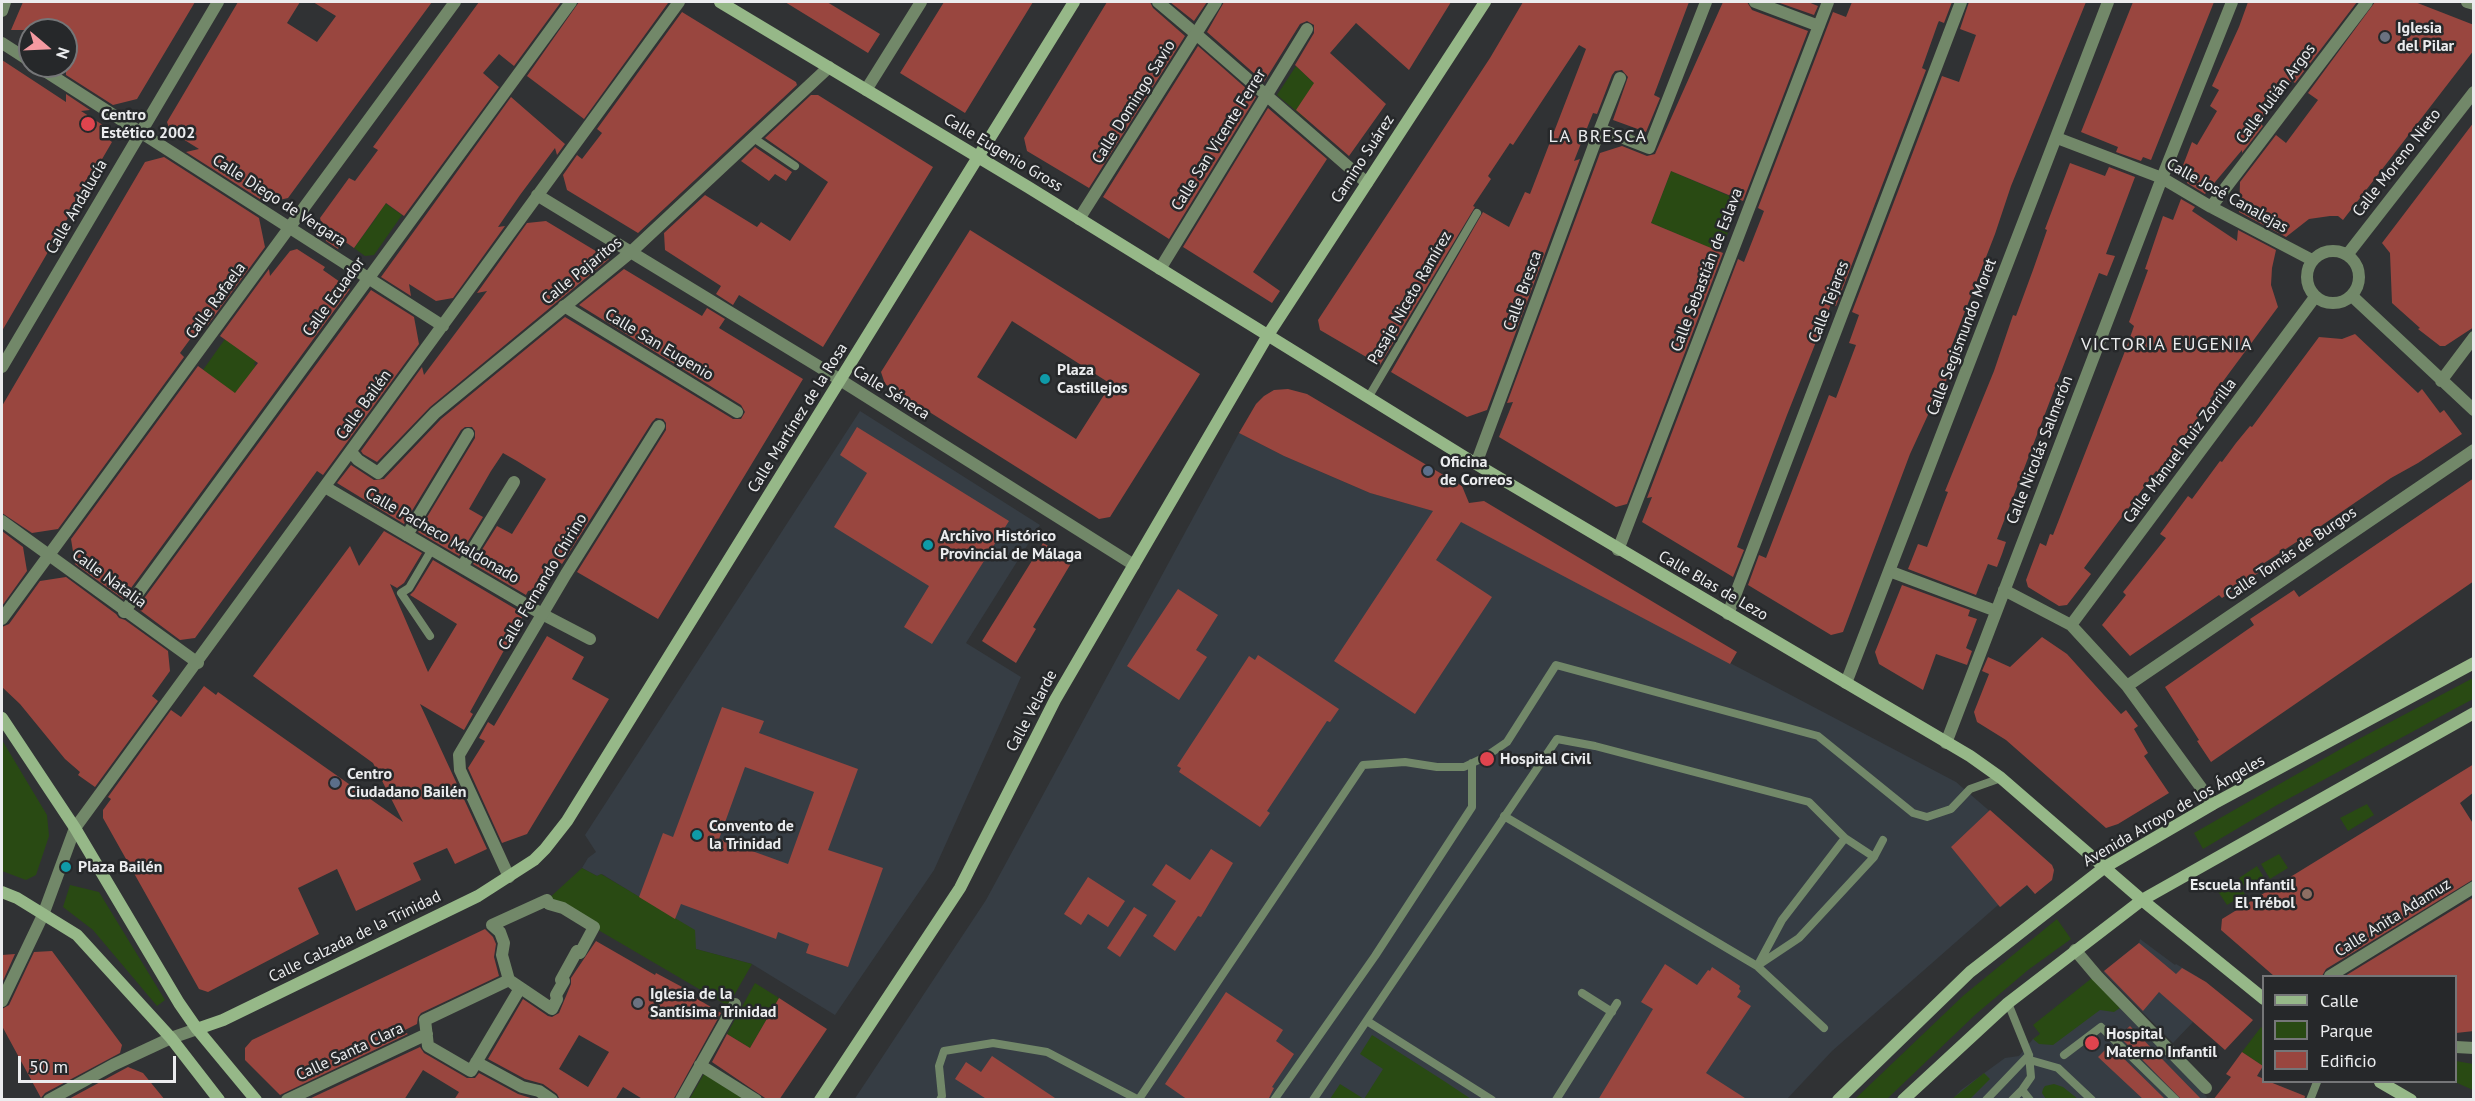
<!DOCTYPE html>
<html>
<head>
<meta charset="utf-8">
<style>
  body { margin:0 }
  #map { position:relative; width:2475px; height:1101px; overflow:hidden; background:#303234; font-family:"PT Sans",sans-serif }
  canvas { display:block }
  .frame { position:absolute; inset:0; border:3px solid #ebecee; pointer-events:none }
  .legend { position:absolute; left:2262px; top:975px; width:195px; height:108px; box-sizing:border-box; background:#26282a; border:2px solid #757678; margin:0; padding:8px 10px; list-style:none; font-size:18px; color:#ebecee }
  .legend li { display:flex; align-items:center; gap:12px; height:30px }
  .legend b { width:30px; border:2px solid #757678 }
  .north { position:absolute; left:18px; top:18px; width:60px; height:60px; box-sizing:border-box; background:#26282a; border:2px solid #757678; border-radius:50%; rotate:109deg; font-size:16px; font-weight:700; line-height:24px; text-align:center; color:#ebecee }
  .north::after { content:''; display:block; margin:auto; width:21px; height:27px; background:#f49aa1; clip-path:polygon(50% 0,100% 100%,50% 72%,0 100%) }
  .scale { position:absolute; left:18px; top:1056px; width:158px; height:27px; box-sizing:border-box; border:3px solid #ebecee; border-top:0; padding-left:8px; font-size:18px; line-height:21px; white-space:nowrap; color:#ebecee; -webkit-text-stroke:4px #26282a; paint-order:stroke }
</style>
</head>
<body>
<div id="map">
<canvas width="2475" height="1101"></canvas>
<div class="frame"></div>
<ul class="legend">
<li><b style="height:8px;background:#96b888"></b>Calle</li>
<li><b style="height:16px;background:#294a13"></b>Parque</li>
<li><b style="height:16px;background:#99463f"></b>Edificio</li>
</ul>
<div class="north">N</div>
<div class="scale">50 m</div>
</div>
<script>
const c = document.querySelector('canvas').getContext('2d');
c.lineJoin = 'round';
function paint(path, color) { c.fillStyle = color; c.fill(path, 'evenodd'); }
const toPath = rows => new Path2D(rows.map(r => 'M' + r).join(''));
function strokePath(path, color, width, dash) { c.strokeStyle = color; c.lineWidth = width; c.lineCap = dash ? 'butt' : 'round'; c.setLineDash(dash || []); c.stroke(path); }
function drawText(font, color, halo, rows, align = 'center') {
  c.font = font + ' "PT Sans",sans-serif'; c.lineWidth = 5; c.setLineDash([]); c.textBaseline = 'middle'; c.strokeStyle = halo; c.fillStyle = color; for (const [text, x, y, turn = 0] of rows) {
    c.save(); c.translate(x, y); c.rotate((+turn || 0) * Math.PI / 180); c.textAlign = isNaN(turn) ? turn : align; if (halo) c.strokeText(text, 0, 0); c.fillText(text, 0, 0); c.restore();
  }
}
paint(toPath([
  [860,411,1040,525,966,643,1021,677,934,870,835,1015,752,964,696,949,639,897,602,874,597,876,582,868,588,858,596,852,585,835],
  [1239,433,1284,456,1370,493,1451,516,1956,782,2052,865,2054,870,2052,880,2035,894,2027,885,2001,907,1998,905,1832,1051,1787,1099,854,1100,986,900],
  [2140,939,2175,965,2176,964,2198,977,2175,1005,2193,1022,2173,1043,2103,972,2139,943],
  [2104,992,2207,1097,2205,1100,1952,1100,1961,1090,2005,1058,2019,1056,2033,1039]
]), '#363d44');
paint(toPath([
  [1296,66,1314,83,1311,112,1307,120,1277,95],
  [1671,171,1741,201,1720,252,1651,223],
  [381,200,402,215,374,255,365,256,354,248,376,218],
  [225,339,256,361,254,364,256,366,235,394,203,370],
  [2473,678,2473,699,2277,805,2203,849,2194,833,2353,742],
  [2,740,47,815,49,836,36,875,26,880,2,871],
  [2367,804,2374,815,2348,831,2340,818],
  [2279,854,2288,868,2270,879,2261,864],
  [2257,866,2266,881,2248,892,2239,878],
  [582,868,597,876,601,874,695,930,696,949,752,964,728,1006,547,900],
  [2235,880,2245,894,2227,905,2217,890],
  [70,885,99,892,165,1000,157,1006,93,930,63,907],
  [2057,919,2071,939,2028,970,1976,1014,1887,1099,1855,1099,1964,995],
  [2092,978,2120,1008,2114,1012,2100,1010,2053,1045,2039,1044,2033,1039,2040,1034,2033,1025],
  [755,983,779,998,750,1048,727,1034],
  [2261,1027,2263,1029,2263,1066,2242,1052],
  [1372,1035,1444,1081,1471,1099,1330,1099,1340,1084,1364,1099,1383,1069,1360,1054],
  [2456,1061,2473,1064,2473,1090,2455,1082],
  [1984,1073,1990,1079,1970,1099,1952,1099],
  [704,1074,745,1100,689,1100],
  [2054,1084,2063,1087,2078,1099,2046,1099,2042,1093,2043,1089,2045,1086]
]), '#294a13');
paint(toPath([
  [23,2,195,2,137,99,113,105,66,75,66,30,11,30],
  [238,2,300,2,287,23,317,42,336,16,313,2,432,2,288,198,266,203,186,152,199,149,170,131,167,122],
  [479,2,561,2,514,66,499,54,483,73,499,87,404,216,386,203,354,248,344,241,338,249,326,241,320,218,349,178,355,181,378,150,373,147],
  [579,2,668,3,584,119,527,76],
  [785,2,827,2,880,34,868,53],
  [944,2,1033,2,965,113,900,73],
  [1107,2,1150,2,1153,8,1185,36,1089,188,1027,151,1024,138],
  [1170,2,1207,2,1194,21],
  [1224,2,1451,2,1409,70,1356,23,1330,53,1386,104,1349,156,1296,110,1314,83,1295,65,1314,33,1314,25,1307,21,1300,24,1264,82,1207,32],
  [1523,2,1689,2,1654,95,1660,98,1646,132,1613,120,1628,77,1622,70,1615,71,1612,75,1597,114,1593,113,1574,161,1580,159,1487,410,1467,417,1391,372,1483,212,1509,227,1525,192,1530,194,1586,49,1579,45,1513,145,1510,143,1488,176,1491,179,1473,206,1475,207,1380,365,1320,330,1318,320,1490,58],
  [1723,2,1747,2,1752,10,1808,31,1743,201,1671,171,1651,223,1723,253,1627,504,1616,507,1499,437,1513,402,1507,403,1600,153,1622,146,1647,156,1655,154],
  [1777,2,1808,2,1818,6,1814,15],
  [1852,2,1952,2,1944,23,1939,21,1938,23,1922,68,1926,70,1836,306,1831,304,1787,415,1737,547,1744,550,1733,577,1642,522,1652,497,1647,498,1738,259,1744,262,1764,211,1758,208,1833,12,1846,17],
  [1969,2,2086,2,2011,186,1995,234,1950,350,1957,352,1937,405,1933,404,1910,454,1843,632,1831,635,1748,585,1759,555,1766,558,1829,395,1836,398,1856,345,1849,343,1859,315,1852,312,1942,76,1959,82,1976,35,1960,29],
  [2133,2,2214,2,2151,160,2143,157,2141,161,2116,152,2118,147,2081,132],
  [2248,2,2357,2,2295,83,2292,81,2281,95,2260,123,2263,126,2242,153,2242,150,2205,194,2187,183,2190,173,2182,168,2192,142,2197,145,2217,111,2210,106,2219,90,2212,86,2239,27],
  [2375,2,2415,2,2474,25,2474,50,2343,220,2338,216,2330,216,2309,219,2286,237,2239,212,2240,182,2276,135,2286,143,2318,100,2308,93],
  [682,12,796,82,797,85,638,233,567,190,563,175,577,155,582,159,602,133,597,129],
  [1198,46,1256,97,1169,239,1103,197],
  [2,60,66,102,66,94,90,110,81,111,109,129,103,135,112,142,2,331],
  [811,95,818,95,933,167,823,347,739,295,733,305,716,294,721,286,665,250,664,233,705,195,757,227,761,222,790,241,828,182,765,138],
  [511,97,565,144,557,155,555,148,520,195,498,227,505,226,453,298,436,301,409,284,411,296,381,277],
  [1268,108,1327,159,1253,272,1280,291,1272,303,1183,247],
  [2474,122,2474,327,2445,346,2440,346,2418,329,2420,328,2392,303,2390,253,2382,243],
  [755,147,792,172,786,181,775,174,769,181,741,161],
  [164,157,259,218,265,247,207,326,202,323,180,353,184,357,58,529,32,533,2,513,2,406,145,162],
  [2070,163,2105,176,2109,167,2135,177,2106,254,2115,256,2107,276,2099,273,1997,539,2006,542,2002,554,1997,567,1988,564,1976,595,1908,569,1918,544,1927,547,1948,492,1945,491,1994,371,2013,315,2016,316,2033,270,2047,230,2045,229],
  [2181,199,2195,207,2192,211,2237,241,2238,230,2276,250,2272,268,2271,285,2278,307,2210,399,2211,400,2158,472,2156,471,2084,568,2091,574,2067,605,2059,606,2028,587,2026,580,2040,543,2046,546,2050,534,2053,535,2127,346,2134,326,2129,322,2148,270,2145,269,2163,216,2173,220],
  [546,221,609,259,430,407,377,462,363,454,361,451,422,367,424,375,487,291,477,293,527,223],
  [970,230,1200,374,1110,517,1099,519,885,384,881,372],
  [1012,321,1111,384,1076,439,977,377],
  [297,249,325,267,323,270,350,289,123,599,75,564,71,539,198,366,235,393,258,363,220,336,269,269,270,276,290,251],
  [624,269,702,316,707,308,725,319,719,328,803,379,658,619,577,572,666,430,666,423,663,419,656,418,652,422,562,564,559,562,543,588,528,591,526,595,473,564,497,526,512,534,546,479,517,461,503,453,491,471,469,509,483,517,459,556,418,532,475,438,475,431,472,427,465,427,461,430,404,524,337,483,351,465,374,480,384,479,441,419,565,317,733,419,741,419,745,412,741,405,579,305],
  [371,290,414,317,419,344,323,475,317,471,195,638,180,640,137,608],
  [2355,334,2418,393,2422,389,2440,413,2444,410,2462,434,2418,463,2391,478,2318,528,2320,532,2301,545,2298,541,2258,567,2261,571,2222,598,2219,595,2130,656,2102,625,2126,595,2123,592,2166,538,2160,534,2188,496,2192,499,2220,461,2222,462,2236,443,2250,426,2252,427,2319,337,2342,339],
  [1288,389,1307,394,1462,486,1469,503,1484,501,1737,652,1730,664,1461,522,1436,560,1492,597,1415,714,1334,661,1433,511,1370,493,1284,456,1239,433,1256,404,1264,396,1274,390],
  [857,427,1009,521,932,644,904,627,929,586,834,527,867,473,840,455],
  [2474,478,2474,581,2211,762,2197,741,2199,740,2165,687,2254,625,2250,619,2294,590,2299,597],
  [2,531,23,547,27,571,2,606],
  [384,531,422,553,404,583,397,588,390,584,428,672,457,624,410,595,414,591,433,560,524,614,470,712,473,714,464,730,420,704,487,849,455,864,447,848,413,863,421,880,356,911,337,869,298,888,319,934,208,992,199,989,103,818,103,810,111,799,108,797,171,710,181,717,204,686,216,695,218,692,403,822,373,763,253,676,350,546,359,566],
  [1043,543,1073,560,1033,627,1036,629,1016,663,982,641],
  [66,577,116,614,119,618,125,620,168,651,170,671,152,696,158,701,95,787,78,775,80,772,65,759,20,704,2,687,2,627,9,624,40,581],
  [1902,585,1970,610,1968,616,1977,619,1966,648,1972,651,1967,665,1936,654,1923,690,1879,664,1875,652],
  [1178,589,1218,615,1196,650,1207,657,1179,700,1127,666],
  [547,636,584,657,572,679,609,699,527,834,502,843,468,768,485,741,479,738,488,722,494,726],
  [2042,637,2067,654,2121,714,2126,710,2138,726,2134,729,2148,753,2144,756,2169,793,2118,824,2106,828,2006,740,1977,722,1974,712,1989,674,1982,671,1988,657,2010,667],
  [1258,655,1339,709,1330,722,1327,721,1267,811,1270,813,1260,827,1179,772,1181,768,1177,766,1249,656,1255,660],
  [722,707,764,721,759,733,858,769,828,850,883,868,848,967,806,953,809,944,778,932,776,939,681,904,675,919,639,897,663,833,673,837],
  [745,767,814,792,788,864,719,839],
  [2474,764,2474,792,2460,803,2474,825,2474,879,2326,969,2322,976,2274,976,2221,930,2222,919],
  [1990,810,2052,865,2054,870,2052,880,2035,894,2027,885,2000,907,1951,847],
  [1211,849,1233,863,1201,917,1198,916,1175,951,1153,936,1176,901,1152,885,1166,864,1190,880],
  [1088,877,1125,901,1108,927,1088,914,1081,925,1064,914],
  [2474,897,2474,1031,2456,1033,2456,976,2345,976],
  [1134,907,1147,915,1120,957,1107,948],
  [485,929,493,937,496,944,494,957,499,976,421,1013,418,1017,417,1024,403,1031,408,1034,280,1095,245,1060,245,1048,252,1040],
  [596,941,655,975,656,973,684,988,684,991,721,1013,673,1100,644,1100,623,1087,615,1100,560,1100,557,1094,543,1084,525,1079,488,1059,523,999,548,1016,552,1017,559,1013,571,984,571,978],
  [579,1035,609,1052,588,1087,559,1069],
  [2139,943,2176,974,2182,968,2206,982,2253,1020,2225,1050,2159,992,2143,1011,2104,971],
  [52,951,122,1045,120,1053,45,1093,41,1098,2,1026,2,1009,9,1005,34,952],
  [15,954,2,983,2,955],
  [1665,964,1697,985,1708,970,1710,971,1712,967,1740,986,1739,989,1741,991,1737,997,1751,1006,1706,1073,1748,1100,1598,1100,1653,1009,1641,1002],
  [1226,992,1283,1030,1276,1041,1294,1054,1272,1087,1274,1088,1268,1100,1188,1100,1165,1084],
  [779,998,827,1029,779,1100,768,1100,712,1062,727,1034,750,1048],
  [2130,1026,2202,1100,2182,1100,2119,1036],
  [2110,1045,2166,1100,2144,1100,2098,1057],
  [420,1047,424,1053,467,1078,475,1078,479,1073,518,1094,537,1100,454,1100,459,1092,423,1070,404,1100,307,1100],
  [2242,1052,2263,1066,2257,1076,2264,1079,2264,1082,2270,1082,2305,1096,2304,1100,2213,1100,2231,1077,2226,1074],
  [992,1056,1058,1100,988,1100,955,1079,966,1062,981,1072],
  [128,1067,143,1073,165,1100,67,1100]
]), '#99463f');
strokePath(toPath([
  [755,139,795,166],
  [1368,398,1477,213],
  [430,636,401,593,409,588,432,549],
  [1504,816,1757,966,1824,1028],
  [1759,963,1782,920,1845,838],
  [1757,966,1799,938,1874,857,1883,840],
  [1582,993,1612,1012],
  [2008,1003,2029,1055,2031,1077,2022,1090,2012,1100],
  [1367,1021,1492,1100],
  [2064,1055,2101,1027,2176,1100],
  [2030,1060,2058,1068,2092,1100],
  [2022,1090,2030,1100],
  [1139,1099,1363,765,1405,762,1437,767,1464,767,1485,757,1507,742,1556,665,1818,736,1913,813,1927,817,1951,809,1970,789,2001,778],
  [940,1100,942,1096,939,1066,944,1051,993,1043,1047,1052,1139,1100],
  [1274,1100,1375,956,1472,807,1472,763],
  [1313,1100,1557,739,1595,746,1809,802,1845,838,1874,857],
  [1556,1100,1617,1003],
  [1986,1100,2029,1055],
  [2310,1100,2317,1082]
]), '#728869', 8);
strokePath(toPath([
  [1158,2,1196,34],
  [1266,96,1307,29],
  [564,306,737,412],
  [407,535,468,434],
  [542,614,590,639],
  [547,900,549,904,563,908,594,927,580,953,577,951,561,980,564,981,556,995,557,999,552,1009,509,980,502,955,504,943,500,932,492,925,547,900],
  [2075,950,2097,976,2206,1088],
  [2330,976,2474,887],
  [509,980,521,990,519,990,471,1071,428,1046,425,1020,509,980],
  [476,1062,522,1087,539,1091,552,1100],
  [700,1065,756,1100],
  [287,1100,427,1034],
  [681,1100,735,1004]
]), '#728869', 12);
strokePath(toPath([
  [1755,2,1819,26],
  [2467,2,2474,4],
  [2,11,5,2],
  [1196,34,1367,183],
  [2,43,30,61],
  [37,66,443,326],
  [866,90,921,2],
  [1600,129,1620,78],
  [2057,138,2162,178,2211,207,2312,260],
  [537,195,818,366,1134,565],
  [2211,207,2367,2],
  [1079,219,1216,2],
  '2307 277a26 26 0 1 1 52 0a26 26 0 1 1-52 0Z',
  [2347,255,2474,92],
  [1160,269,1266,96],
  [2352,296,2474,410],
  [2,367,218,2],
  [2441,381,2474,337],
  [351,452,358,460,378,473,435,413,631,252,829,67],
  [1476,464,1600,129,1649,148,1706,2],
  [325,487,542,614],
  [2,521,198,663],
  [1618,550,1828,2],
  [462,567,514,482],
  [1889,571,1996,611],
  [2004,590,2071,625,2127,686,2213,804],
  [124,612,571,2],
  [1728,614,1961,2],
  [2,619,455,2],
  [2071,625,2315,297],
  [1846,683,2108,2],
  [2127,686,2474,450],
  [1946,743,2162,178,2232,2],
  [509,877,460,770,459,755,566,574,659,426],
  [2,1001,43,915,75,828,679,2],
  [2456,1047,2474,1048],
  [49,1100,113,1065,171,1038,197,1029]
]), '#728869', 12);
strokePath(toPath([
  [720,2,1028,187,1476,464,1970,756,2001,778,2142,900,2264,999],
  [2,718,75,828,179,1003,197,1029,256,1100],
  [2,892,17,898,77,935,171,1038,219,1100],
  [197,1029,223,1020,478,896,534,860,545,849,567,821,1074,2],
  [2380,1082,2411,1100],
  [820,1100,960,888,1055,700,1268,335,1485,2],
  [1838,1100,1970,972,2105,867,2213,804,2474,663],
  [1903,1100,2008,1003,2142,900,2474,713]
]), '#96b888', 12);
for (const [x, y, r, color] of [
  [2385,37,6,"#6b7280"],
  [88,124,8,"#e0444e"],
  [1045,379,6,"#0f9aa8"],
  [1428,471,6,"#5c6f8a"],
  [928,545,6,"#0f9aa8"],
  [1487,759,8,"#e0444e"],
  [335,783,6,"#5c6f8a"],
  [697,835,6,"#0f9aa8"],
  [66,867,6,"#0f9aa8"],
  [2307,894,6,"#8d6e63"],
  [638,1003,6,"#6b7280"],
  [2092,1043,8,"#e0444e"]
]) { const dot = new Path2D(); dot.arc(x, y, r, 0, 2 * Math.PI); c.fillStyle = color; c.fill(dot); strokePath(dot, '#26282a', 2); }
drawText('bold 16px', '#ebecee', '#26282a', [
  ["Iglesia",2397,28],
  ["del Pilar",2397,46],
  ["Centro",101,115],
  ["Estético 2002",101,133],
  ["Plaza",1057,370],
  ["Castillejos",1057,388],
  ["Oficina",1440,462],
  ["de Correos",1440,480],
  ["Archivo Histórico",940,536],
  ["Provincial de Málaga",940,554],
  ["Hospital Civil",1500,759],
  ["Centro",347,774],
  ["Ciudadano Bailén",347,792],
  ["Convento de",709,826],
  ["la Trinidad",709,844],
  ["Plaza Bailén",78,867],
  ["Escuela Infantil",2295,885,"right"],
  ["El Trébol",2295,903,"right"],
  ["Iglesia de la",650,994],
  ["Santísima Trinidad",650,1012],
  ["Hospital",2106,1034],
  ["Materno Infantil",2106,1052]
], 'left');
drawText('16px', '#ebecee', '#26282a', [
  ["Calle Julián Argos",2276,94,-53],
  ["Calle Domingo Savio",1134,102,-58],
  ["Calle San Vicente Ferrer",1219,140,-58],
  ["Calle Eugenio Gross",1003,153,31],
  ["Camino Suárez",1363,159,-57],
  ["Calle Moreno Nieto",2397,163,-52],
  ["Calle José Canalejas",2227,196,29],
  ["Calle Diego de Vergara",279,201,33],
  ["Calle Andalucía",77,207,-60],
  ["Calle Sebastián de Eslava",1707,270,-69],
  ["Calle Pajaritos",582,271,-39],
  ["Calle Bresca",1523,291,-70],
  ["Calle Ecuador",334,297,-54],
  ["Pasaje Niceto Ramírez",1410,298,-60],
  ["Calle Rafaela",216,301,-54],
  ["Calle Tejares",1829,302,-69],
  ["Calle Segismundo Moret",1962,337,-69],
  ["Calle San Eugenio",659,345,31],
  ["Calle Séneca",891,393,32],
  ["Calle Bailén",364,405,-54],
  ["Calle Martínez de la Rosa",798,418,-58],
  ["Calle Nicolás Salmerón",2040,450,-69],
  ["Calle Manuel Ruiz Zorrilla",2180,451,-53],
  ["Calle Pacheco Maldonado",442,536,30],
  ["Calle Tomás de Burgos",2291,554,-34],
  ["Calle Natalia",109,579,36],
  ["Calle Fernando Chirino",543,582,-59],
  ["Calle Blas de Lezo",1713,586,30],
  ["Calle Velarde",1032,711,-62],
  ["Avenida Arroyo de los Ángeles",2174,811,-30],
  ["Calle Anita Adamuz",2393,918,-32],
  ["Calle Calzada de la Trinidad",355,937,-26],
  ["Calle Santa Clara",350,1052,-25]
]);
c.letterSpacing = '1.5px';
drawText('18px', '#ebecee', '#26282a', [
  ["LA BRESCA",1598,137],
  ["VICTORIA EUGENIA",2167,345]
]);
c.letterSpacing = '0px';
</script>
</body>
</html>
